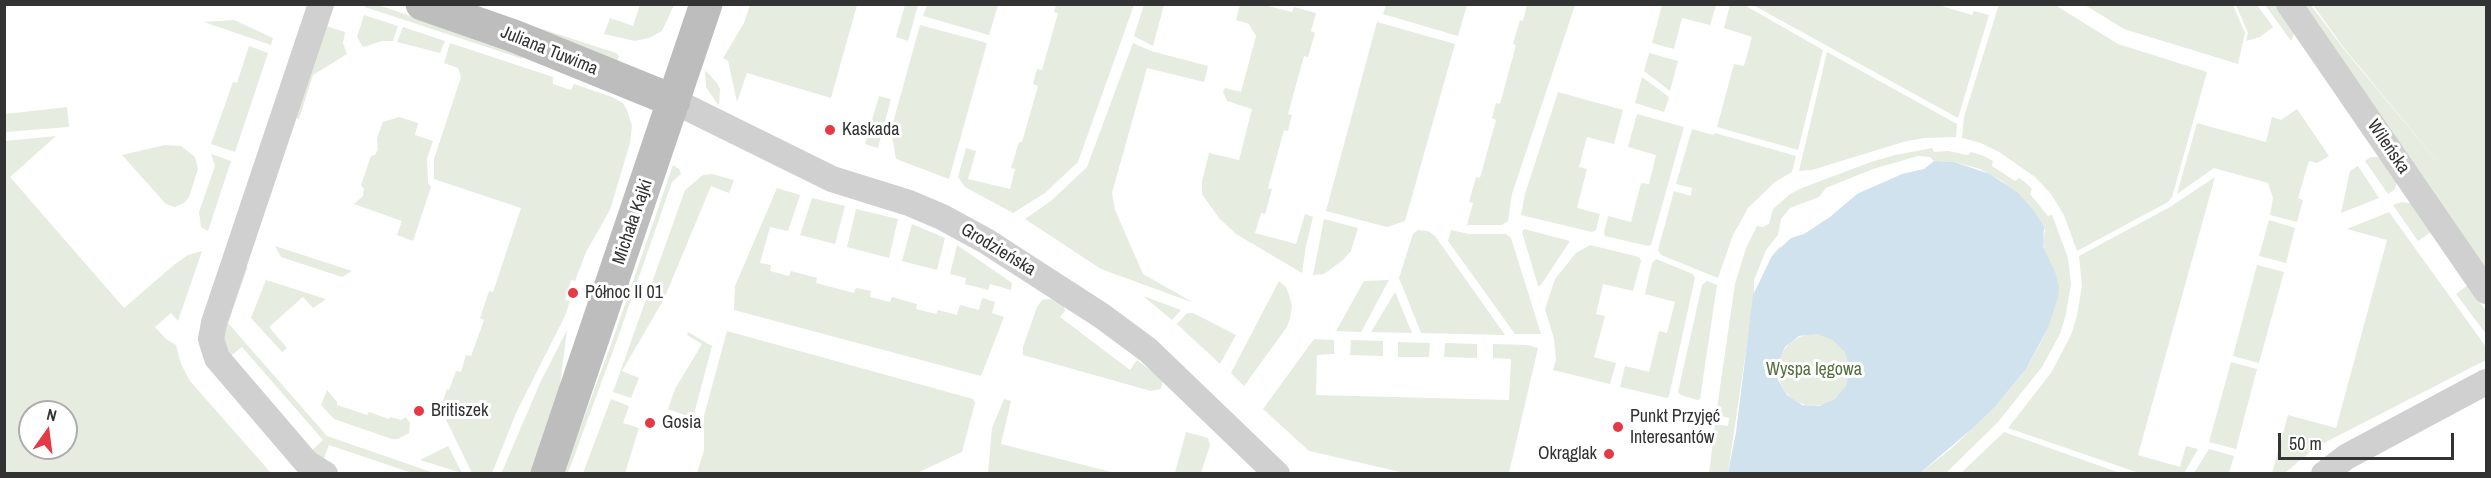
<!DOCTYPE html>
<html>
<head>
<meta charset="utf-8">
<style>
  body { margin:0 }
  #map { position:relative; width:2491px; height:478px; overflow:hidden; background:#fff; font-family:"Archivo Narrow",sans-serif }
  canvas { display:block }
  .frame { position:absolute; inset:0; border:6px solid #333; pointer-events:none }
  .north { position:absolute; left:18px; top:400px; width:60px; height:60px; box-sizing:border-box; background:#fff; border:2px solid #adadad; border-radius:50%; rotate:14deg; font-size:16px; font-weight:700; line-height:24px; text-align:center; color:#333 }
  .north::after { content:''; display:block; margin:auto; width:21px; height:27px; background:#e63946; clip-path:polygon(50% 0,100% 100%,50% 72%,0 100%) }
  .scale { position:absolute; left:2278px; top:433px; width:176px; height:27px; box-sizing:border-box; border:3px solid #333; border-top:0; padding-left:8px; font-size:18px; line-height:21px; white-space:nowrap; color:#333; -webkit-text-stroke:4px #fff; paint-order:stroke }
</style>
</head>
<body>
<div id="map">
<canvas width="2491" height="478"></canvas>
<div class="frame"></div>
<div class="north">N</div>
<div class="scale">50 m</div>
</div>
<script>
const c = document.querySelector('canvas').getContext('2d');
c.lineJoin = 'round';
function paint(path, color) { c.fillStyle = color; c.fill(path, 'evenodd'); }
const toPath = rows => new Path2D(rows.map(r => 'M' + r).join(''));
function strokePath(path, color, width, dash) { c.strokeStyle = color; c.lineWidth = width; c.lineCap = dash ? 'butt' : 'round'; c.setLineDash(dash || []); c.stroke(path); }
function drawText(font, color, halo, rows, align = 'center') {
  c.font = font + ' "Archivo Narrow",sans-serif'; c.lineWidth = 6; c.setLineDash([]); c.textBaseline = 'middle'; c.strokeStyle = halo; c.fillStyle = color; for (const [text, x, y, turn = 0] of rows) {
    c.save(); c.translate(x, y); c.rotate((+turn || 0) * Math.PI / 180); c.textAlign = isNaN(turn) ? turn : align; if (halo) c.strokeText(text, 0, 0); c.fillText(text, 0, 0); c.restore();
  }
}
paint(toPath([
  [1935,4,1972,15,1974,11,1989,15,1958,118,1753,5],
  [1999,4,2055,5,2118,44,2207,72,2172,197,2168,202,2077,251,2064,215,2051,194,2035,177,1999,152,1981,143,1962,138,1964,117],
  [365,5,378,5,480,39,520,54,523,59,365,7],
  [640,5,674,5,662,31,649,38,635,41,604,34,610,18,633,26],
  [750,5,857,5,831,98,747,73,737,102,728,61,723,58,744,23],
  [905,5,918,5,908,41,896,37],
  [927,5,927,4,998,5,989,35,923,16],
  [1056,5,1134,5,1078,162,1045,193,1013,213,965,187,958,177,966,148,976,151,968,179,1010,189,1015,169,1011,168,1019,142,1022,142,1038,86,1033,84,1037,69,1042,70,1058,13,1054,12],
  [1144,5,1164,5,1153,46,1134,36],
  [1240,5,1264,5,1292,12,1294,7,1316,13,1311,31,1315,33,1308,57,1304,56,1288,114,1292,115,1288,131,1284,130,1268,188,1272,189,1265,214,1261,213,1255,233,1296,244,1305,214,1313,217,1306,246,1302,273,1236,234,1219,218,1202,194,1202,181,1209,153,1239,160,1252,109,1227,101,1223,92,1225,88,1241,92,1256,36,1249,24,1236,20],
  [1386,5,1386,4,1467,5,1458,36,1383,14],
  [1527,5,1575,5,1512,194,1508,221,1502,225,1467,225,1473,203,1469,202,1476,177,1480,178,1496,120,1492,118,1496,103,1500,104,1516,45,1513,44,1520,20,1523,21],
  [1662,5,1662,4,1716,5,1710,25,1682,18,1674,49,1652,43],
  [1730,5,1746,6,1823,50,1798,150,1717,127,1734,64,1744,66,1752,37,1724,28],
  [2085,5,2233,5,2245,33,2238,64,2124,29],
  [2236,5,2257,5,2273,27,2260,37,2246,41,2248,33],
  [2265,5,2275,5,2295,32,2291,41],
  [2304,5,2311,5,2343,48,2464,194,2344,48,2313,5,2486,5,2486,272],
  [364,15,398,26,393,41,382,41,363,47,357,37],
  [234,20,273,38,271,45,204,22],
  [1377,22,1455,44,1405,221,1387,227,1326,211],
  [323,25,345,32,343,43,347,54,313,75,299,119,293,117],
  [920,25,987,43,949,179,896,159,891,130],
  [533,26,616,53,619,56,617,62,532,28],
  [403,27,445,41,440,53,397,42],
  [450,43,553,77,553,84,571,90,574,84,612,97,623,103,627,110,632,126,630,143,610,210,586,252,575,281,571,280,565,300,570,301,565,316,516,413,492,473,472,473,438,403,443,401,447,389,449,390,456,371,461,372,466,355,471,356,484,320,480,318,489,291,493,292,521,208,434,179,434,159,461,77,458,68,444,63],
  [1133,43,1151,51,1208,66,1204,82,1147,68,1112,193,1115,210,1143,274,1194,303,1101,269,1025,219,1051,201,1087,167],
  [249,46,268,53,235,152,211,144,233,82,237,83],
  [1827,52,1957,124,1956,137,1924,138,1903,142,1812,170,1799,171],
  [1649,53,1678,61,1670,91,1644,71],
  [705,70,717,83,720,89,719,106,706,87],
  [1642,77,1669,97,1664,112,1635,103],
  [1558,92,1623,110,1614,144,1587,137,1579,167,1587,169,1577,208,1600,214,1596,230,1592,232,1521,215,1525,194],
  [879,96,891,99,878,148,865,144],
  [67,107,69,127,5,132,5,114],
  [2297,109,2329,156,2317,163,2309,161,2298,198,2303,200,2297,222,2270,215,2273,198,2268,183,2214,168,2177,194,2197,123,2266,142,2272,117,2281,120],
  [1637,114,1684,127,1651,245,1648,246,1605,236,1604,232,1608,216,1631,222,1641,183,1649,184,1656,155,1628,147],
  [399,117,418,123,415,135,433,141,427,158,428,183,431,187,413,241,397,235,402,221,354,204,363,196,364,189,361,185,371,156,375,155,378,149,377,138,383,122],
  [1692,129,1713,135,1715,133,1796,156,1792,172,1775,182,1748,208,1733,235,1718,278,1661,255,1658,250,1674,191,1691,196,1692,188,1676,184],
  [56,136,10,177,124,308,175,264,188,255,202,251,178,321,171,313,155,327,166,339,176,345,181,364,190,381,271,473,5,473,5,141],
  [30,412,66,412,66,448,30,448],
  [165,145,181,146,195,157,198,169,189,197,184,203,175,207,166,204,122,155],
  [1932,148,1934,152,1948,151,1968,155,1971,152,1984,156,1993,161,1992,166,2015,181,2019,178,2026,183,2032,189,2030,194,2048,216,2052,215,2068,258,2071,283,2066,314,2060,334,2042,367,1998,422,1946,473,1920,473,1952,448,1994,408,2026,369,2040,344,2048,328,2043,241,2045,230,2002,181,1980,169,1954,162,1934,161,1930,157,1918,156,1873,169,1826,188,1819,197,1790,208,1781,219,1778,235,1766,250,1754,280,1754,294,1772,256,1781,245,1750,323,1728,473,1709,474,1715,424,1728,426,1729,418,1716,415,1735,284,1746,248,1757,226,1763,227,1769,224,1773,209,1790,194,1802,188,1871,162,1895,155],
  [211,154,231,161,208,231,201,227,199,212,215,166],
  [2371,157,2378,157,2385,163,2397,182,2395,189,2388,194,2365,161],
  [673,165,679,169,681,174,672,182,617,340,568,473,563,474,613,339],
  [2358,166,2379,198,2341,213,2350,171],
  [712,174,734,180,729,193,711,186,664,299,622,371,639,378,631,398,613,392,685,190,703,175],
  [2215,177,2138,455,2180,467,2186,446,2198,449,2184,473,2139,473,2008,428,2051,373,2071,335,2077,315,2082,286,2079,256,2170,207],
  [777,188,800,195,788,231,770,227,760,263,771,265,770,271,789,276,791,271,817,278,816,283,854,293,856,288,871,291,870,297,890,302,892,297,917,304,916,309,936,314,938,310,957,315,960,305,979,310,982,298,995,302,992,313,1004,317,981,376,734,310,735,286],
  [812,198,845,206,835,244,800,235],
  [2402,202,2411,203,2431,232,2418,241,2393,205],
  [856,209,898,219,889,258,847,247],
  [2389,212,2486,347,2486,360,2316,447,2285,473,2272,473,2288,415,2336,428,2387,240,2347,229],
  [1324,219,1358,228,1351,251,1343,260,1324,274,1313,275],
  [2269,220,2295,228,2286,263,2259,256],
  [912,224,945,238,937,270,902,261],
  [1524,229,1570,241,1541,285,1538,286,1522,232],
  [1418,230,1428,231,1435,236,1505,335,1421,333,1399,278,1413,234],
  [1451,230,1469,234,1506,234,1511,238,1541,334,1515,334,1448,241],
  [957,245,1012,283,1011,290,990,284,988,290,965,284,966,278,950,274],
  [1590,245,1639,257,1641,261,1633,291,1603,284,1596,314,1605,316,1594,357,1616,363,1610,384,1553,370,1556,360,1554,339,1545,309,1555,279,1576,253],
  [275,246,352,271,342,277,281,257],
  [1656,259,1693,274,1695,278,1669,396,1667,398,1620,387,1625,366,1649,372,1659,331,1667,333,1675,302,1645,294,1652,263],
  [2257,265,2284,272,2259,363,2233,356],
  [248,266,228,323,327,436,434,473,412,473,329,445,323,461,310,452,323,440,242,347,228,358,221,333,243,269],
  [266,280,326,299,313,308,303,297,269,327,287,348,282,352,251,318],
  [1389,280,1361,332,1336,331,1364,281],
  [1279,281,1286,287,1289,295,1292,306,1290,318,1287,327,1244,386,1231,373],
  [1707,281,1717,285,1700,399,1697,400,1681,395,1678,392,1702,285],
  [2468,285,2486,311,2486,334,2456,294],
  [1395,292,1412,333,1371,332],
  [1143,296,1181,310,1172,320],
  [1049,299,1055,299,1064,306,1065,311,1060,317,1130,370,1137,360,1163,380,1161,389,1151,391,1023,355,1023,347,1037,307,1042,300],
  [1187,313,1193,313,1236,335,1220,364,1177,324],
  [567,330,559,393,533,473,501,474,540,383],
  [727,331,973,399,975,403,962,452,917,473,697,473,704,450,704,416],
  [688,332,712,346,693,418,668,409,675,389,702,344,687,335],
  '1778 370a36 36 0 1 1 72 0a36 36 0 1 1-72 0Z',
  [1314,339,1334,340,1334,354,1317,355,1316,395,1509,400,1511,359,1493,358,1493,344,1528,345,1538,348,1509,473,1405,473,1309,451,1263,409],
  [1351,340,1383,341,1383,356,1350,355],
  [1398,342,1430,343,1429,357,1398,357],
  [1445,343,1477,344,1477,358,1444,357],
  [2231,362,2257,369,2236,449,2209,442],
  [327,390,337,402,337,405,367,415,369,412,389,419,390,417,401,420,406,417,410,423,409,433,398,439,392,439,334,419,321,405],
  [611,399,629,406,623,423,639,428,625,473,583,473],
  [1004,399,1011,401,1001,444,1115,473,988,473,992,428],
  [1186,432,1208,438,1210,445,1201,473,1175,473],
  [2004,432,2120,473,1961,473],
  [448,446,462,473,420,460],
  [2209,449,2234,456,2229,473,2194,473]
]), '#e6ecdf');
paint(toPath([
  [1934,161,1954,162,1990,174,2018,193,2034,211,2044,227,2043,247,2055,272,2059,286,2058,297,2048,328,2026,369,1994,408,1973,428,1920,473,1728,473,1736,432,1753,295,1772,256,1791,238,1804,234,1830,217,1857,194,1902,174,1924,169],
  [1817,334,1833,340,1845,352,1850,369,1846,386,1835,399,1819,406,1802,405,1787,395,1778,380,1778,363,1785,347,1799,336]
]), '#cfe2ee');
strokePath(toPath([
  [321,4,214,323,211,339,217,358,307,463,325,474],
  [2289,4,2486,291],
  [674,101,832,179,909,203,942,217,986,241,1102,316,1148,350,1277,474],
  [2324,474,2346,457,2486,382]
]), '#d0d0d0', 26);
strokePath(toPath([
  [422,4,514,36,674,101],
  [547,474,706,4]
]), '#bdbdbd', 33);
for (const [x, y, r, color] of [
  [830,130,6,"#e63946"],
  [573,293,6,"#e63946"],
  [419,411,6,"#e63946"],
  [650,423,6,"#e63946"],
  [1618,427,6,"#e63946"],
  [1609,454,6,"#e63946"]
]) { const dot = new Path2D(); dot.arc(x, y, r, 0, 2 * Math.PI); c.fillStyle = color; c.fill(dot); strokePath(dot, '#fff', 2); }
drawText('18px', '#333', '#fff', [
  ["Juliana Tuwima",549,51,22],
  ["Wileńska",2388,147,56],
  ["Michała Kajki",633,222,-71],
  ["Grodzieńska",998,250,31]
]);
drawText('18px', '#333', '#fff', [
  ["Kaskada",842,130],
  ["Północ II 01",585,293],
  ["Britiszek",431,411],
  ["Punkt Przyjęć",1630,417],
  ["Interesantów",1630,438],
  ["Gosia",662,423],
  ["Okrąglak",1597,454,"right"]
], 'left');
drawText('18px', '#56703f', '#fff', [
  ["Wyspa lęgowa",1814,370]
]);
</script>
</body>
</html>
